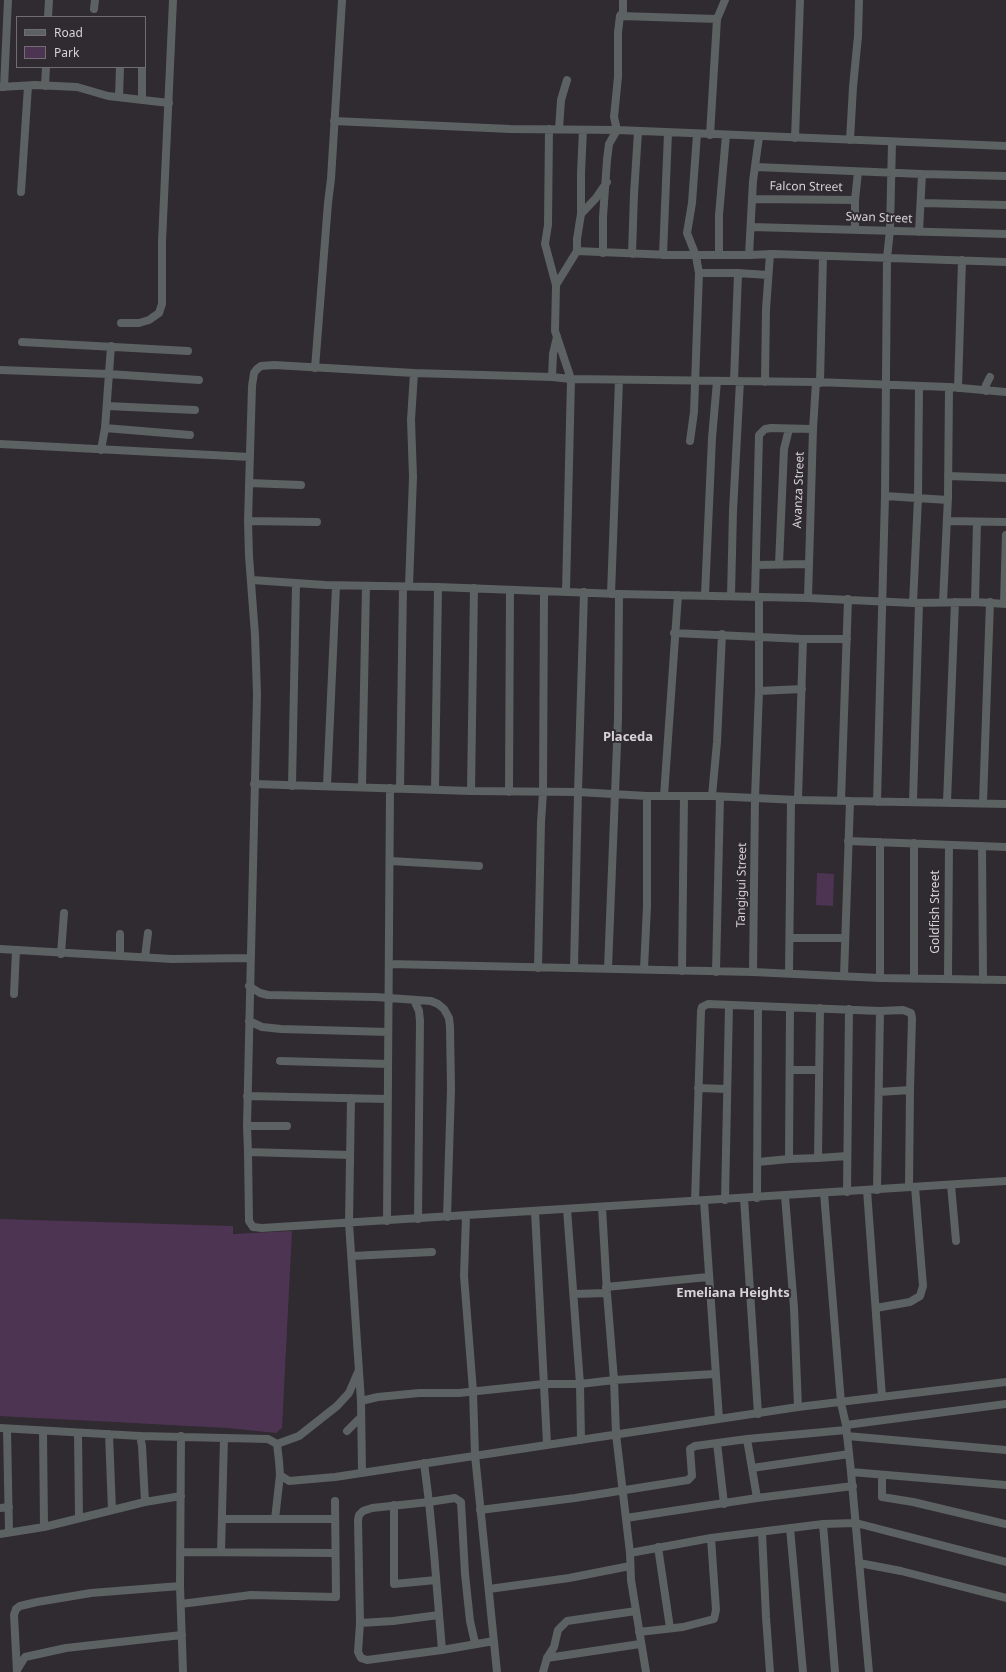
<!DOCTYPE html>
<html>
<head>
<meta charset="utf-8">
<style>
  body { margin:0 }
  #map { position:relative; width:1006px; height:1672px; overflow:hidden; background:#302a31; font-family:"Noto Sans",sans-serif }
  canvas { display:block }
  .legend { position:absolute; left:16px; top:16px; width:130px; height:52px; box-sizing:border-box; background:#302a31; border:1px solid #726d73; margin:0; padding:5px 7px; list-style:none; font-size:12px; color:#d6d2d6 }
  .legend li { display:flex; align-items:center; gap:8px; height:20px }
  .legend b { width:20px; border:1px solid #726d73 }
</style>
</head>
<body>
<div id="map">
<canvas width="1006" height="1672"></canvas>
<ul class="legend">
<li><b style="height:5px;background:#5c6161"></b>Road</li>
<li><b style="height:11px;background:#4e3453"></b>Park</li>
</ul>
</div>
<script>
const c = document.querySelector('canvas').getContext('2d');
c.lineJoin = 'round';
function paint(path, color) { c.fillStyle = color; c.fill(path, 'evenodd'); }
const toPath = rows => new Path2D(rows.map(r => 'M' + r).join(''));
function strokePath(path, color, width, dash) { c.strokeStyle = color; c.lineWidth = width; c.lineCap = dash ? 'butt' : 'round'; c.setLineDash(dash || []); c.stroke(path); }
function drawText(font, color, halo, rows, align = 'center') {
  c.font = font + ' "Noto Sans",sans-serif'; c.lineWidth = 4; c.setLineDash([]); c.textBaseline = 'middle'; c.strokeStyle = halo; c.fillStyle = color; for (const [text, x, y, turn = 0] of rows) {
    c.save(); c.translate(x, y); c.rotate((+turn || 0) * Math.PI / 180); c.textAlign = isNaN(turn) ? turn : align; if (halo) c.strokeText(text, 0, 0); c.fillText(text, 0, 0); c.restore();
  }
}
paint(toPath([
  [817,873,834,874,833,906,816,905],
  [0,1219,233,1226,233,1234,292,1231,282,1428,276,1433,228,1428,0,1416]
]), '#4e3453');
strokePath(toPath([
  [94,9,95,0],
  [620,16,717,19],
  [48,17,49,0],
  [45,86,46,67],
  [0,87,35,85,77,87,108,96,169,103],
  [4,87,8,0],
  [119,97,120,67],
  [142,100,142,67],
  [334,121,510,129,617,130,1006,146],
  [549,129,548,225,545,244,556,285],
  [559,129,561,100,567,80],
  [710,135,717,19,725,0],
  [759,137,753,181,749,255,774,254,1006,262],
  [795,138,800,0],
  [850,140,853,87,858,36,859,0],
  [756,167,922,174,1006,176],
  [21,192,28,86],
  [753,199,855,200],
  [921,203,1006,205],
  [581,214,581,173,583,130],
  [751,227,1006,234],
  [855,229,855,200,858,172],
  [919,232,922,174],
  [577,251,670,255,749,255],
  [603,253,603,217,607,160,609,144,617,130,614,117,618,77,618,32,620,16,623,12,623,0],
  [632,254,634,194,638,132],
  [663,255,668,133],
  [719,255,719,215,726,135],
  [699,273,738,273],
  [121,323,139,323,149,320,159,313,162,304,162,242,173,0],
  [22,342,188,351],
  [315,368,328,203,331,179,342,0],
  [0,370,109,374,199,380],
  [552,377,553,354,557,337],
  [734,381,738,273,768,275],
  [765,382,766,309,770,254],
  [820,383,823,256],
  [958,388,962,260],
  [986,391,986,385,990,377],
  [1006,392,949,387,816,382,571,379,552,377,414,373,274,365,261,366,257,369,254,373,252,386,248,521,249,556,255,635,257,694,247,1126,248,1152,249,1221,253,1227,262,1228,1006,1181],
  [107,406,195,410],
  [105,428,190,435],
  [690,441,694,412,699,273,696,256,687,233,692,203,697,134],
  [0,444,250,457],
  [101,450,105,428,111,346],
  [948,476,1006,478],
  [249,483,301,485],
  [885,496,948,500],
  [248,521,317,522],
  [947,521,1006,522],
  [779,564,784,449,789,429],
  [756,565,809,564],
  [252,580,325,585,438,587,619,594,808,598,913,603,975,602,1006,604],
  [409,586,413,477,411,420,414,373],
  [566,591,571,379,555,331,556,285,577,251,577,239,581,214,596,198,607,182],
  [611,594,619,380],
  [705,595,712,438,717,381],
  [731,596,733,511,740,381],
  [755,596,759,435,765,429,771,428,813,429],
  [808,598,813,429,816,382],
  [943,602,948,497,949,387],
  [975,602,977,522],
  [913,603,918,498,919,386],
  [1004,603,1006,535],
  [674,633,803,639,847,639],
  [759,691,802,689],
  [254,784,471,791,578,792,647,796,712,796,798,800,1006,804],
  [327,785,336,586],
  [292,786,296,584],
  [362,787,366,586],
  [400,788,403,587],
  [435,790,438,587],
  [471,791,474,588],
  [509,792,510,590],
  [664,796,678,595],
  [712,796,717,742,722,634],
  [798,800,803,639],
  [841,801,848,599],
  [913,801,919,603],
  [877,802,885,496,887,258,890,230,892,142],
  [947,802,955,602],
  [983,803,990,602],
  [848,841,1006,847],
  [914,843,914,978],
  [982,846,983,980],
  [390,861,479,866],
  [790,938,845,938],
  [0,949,172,959,250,958],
  [61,954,64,913],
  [120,956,120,934],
  [145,957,148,933],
  [389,964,753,972,880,978,1006,980],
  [538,968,541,823,543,792,544,592],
  [574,968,578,792,584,592],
  [608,968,618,719,619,594],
  [644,969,647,906,647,796],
  [682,971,684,796],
  [716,972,720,797],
  [753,972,755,798,759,691,759,597],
  [789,973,791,800],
  [844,976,850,801],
  [880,978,880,842],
  [948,978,949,845],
  [249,986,260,993,268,995,375,997,431,1001,438,1004,444,1009,449,1018,450,1027,451,1089,447,1217],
  [14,994,16,950],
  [414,1000,419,1011,420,1021,418,1219],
  [790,1008,789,1159,818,1158],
  [820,1008,818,1158,847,1156],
  [880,1011,903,1010,911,1013,912,1018,910,1090,909,1187],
  [249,1021,262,1027,281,1029,388,1032],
  [280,1061,388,1064],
  [790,1070,819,1070],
  [698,1088,727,1089],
  [879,1092,910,1090],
  [247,1096,388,1099],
  [351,1098,349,1223,361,1401,362,1472],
  [247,1126,287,1126],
  [248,1152,350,1155],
  [758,1162,789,1159],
  [951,1185,956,1241],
  [867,1190,882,1397],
  [847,1192,849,1009],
  [824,1193,841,1403,846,1425,851,1472,869,1672],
  [785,1196,794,1308,798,1407],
  [744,1198,758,1414],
  [757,1198,758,1007],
  [725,1200,729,1005],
  [695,1201,701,1011,702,1007,708,1004,880,1011,877,1190],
  [704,1201,719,1419],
  [602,1207,607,1293,614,1380,616,1434,630,1553,631,1580,646,1672],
  [567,1209,580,1384,581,1440],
  [535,1211,547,1444],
  [466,1216,464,1276,473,1391,475,1455,497,1672],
  [387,1221,390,788],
  [352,1256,432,1252],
  [606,1287,708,1277],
  [574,1294,607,1293],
  [876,1308,910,1302,920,1296,923,1286,915,1187],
  [361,1401,378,1397,419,1393,459,1393,544,1384,580,1384,614,1380,715,1374],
  [846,1425,1006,1404],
  [0,1428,140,1436,268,1439,277,1444,279,1461,280,1475,275,1519],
  [7,1429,9,1532],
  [43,1431,44,1527],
  [347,1431,361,1417],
  [78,1433,79,1518],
  [109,1434,112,1510],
  [140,1436,142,1446,145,1502],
  [181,1436,180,1586,183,1672],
  [847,1436,1006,1450],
  [747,1439,757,1498],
  [717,1443,724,1504],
  [277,1444,299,1436,337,1406,349,1393,358,1372],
  [424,1463,429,1502,455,1498,461,1502,465,1574,470,1621,475,1643],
  [752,1468,849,1454],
  [851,1472,1006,1485],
  [280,1475,289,1481,335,1477,798,1407,1006,1382],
  [882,1475,882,1497,913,1502,1006,1524],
  [394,1505,394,1584,436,1580],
  [0,1508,9,1507],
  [480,1510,575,1498,688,1480,692,1476,690,1449,695,1446,747,1439,846,1430],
  [626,1518,757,1498,853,1486],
  [222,1519,335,1519],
  [823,1524,835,1672],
  [790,1528,803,1672],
  [762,1532,766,1617,770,1672],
  [0,1534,44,1527,145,1502,181,1496],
  [658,1547,670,1628],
  [180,1552,335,1553],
  [221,1552,224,1438],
  [630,1553,711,1538,823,1524,856,1523,1006,1562],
  [859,1563,901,1571,1006,1598],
  [489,1589,569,1578,630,1566],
  [181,1604,251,1595,336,1597,335,1501],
  [360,1623,393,1621,439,1615],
  [639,1632,683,1627,714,1619,716,1610,711,1538],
  [442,1650,434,1553,429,1502,372,1508,363,1511,359,1515,358,1520,360,1623,358,1652,361,1658,367,1660,442,1650,494,1641],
  [547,1658,640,1644],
  [17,1670,25,1657,66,1648,182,1635],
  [17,1672,14,1615,16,1609,20,1606,37,1602,91,1593,180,1586],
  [543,1672,547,1658,554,1647,558,1630,567,1621,636,1611]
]), '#5c6161', 8);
drawText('12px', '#d6d2d6', '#302a31', [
  ["Falcon Street",806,187,1],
  ["Swan Street",879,218,2],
  ["Avanza Street",799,490,-88],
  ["Tangigui Street",742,885,-89],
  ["Goldfish Street",936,912,-90]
]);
drawText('bold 13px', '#d6d2d6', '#302a31', [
  ["Placeda",628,737],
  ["Emeliana Heights",733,1293]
]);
</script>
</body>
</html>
